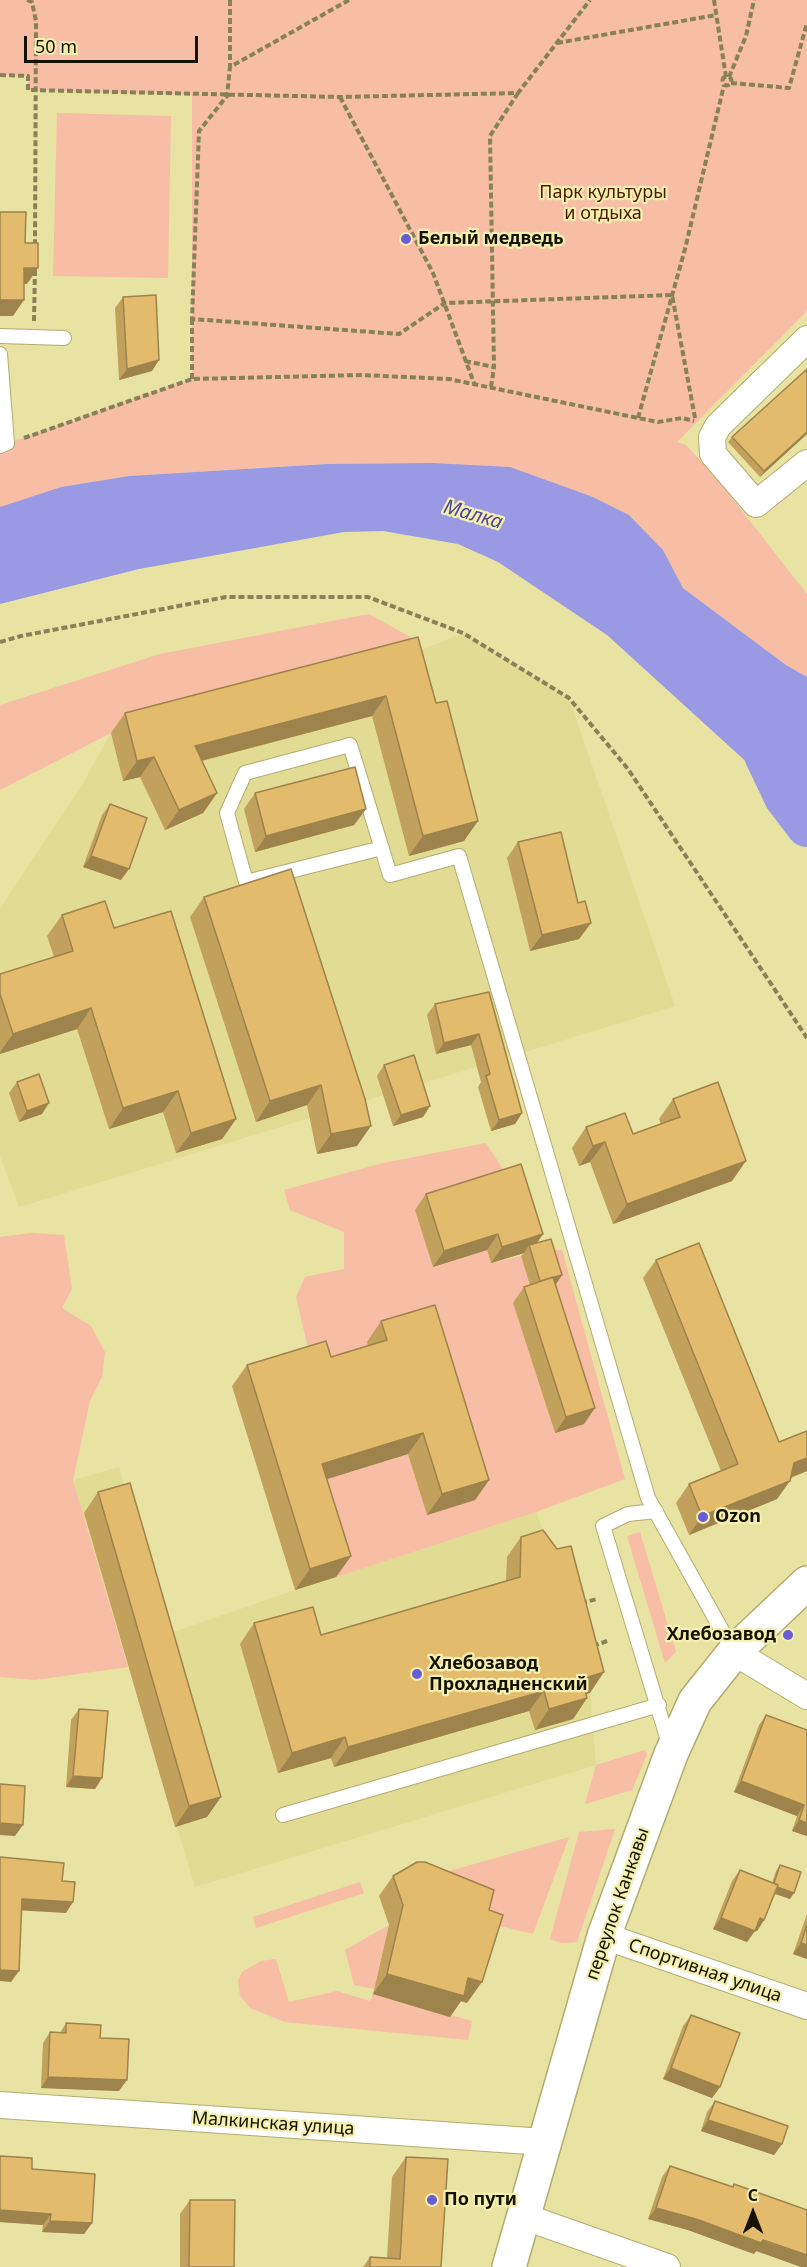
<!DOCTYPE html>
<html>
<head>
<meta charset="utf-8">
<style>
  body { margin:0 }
  #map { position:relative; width:807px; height:2267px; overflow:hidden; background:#e8e2a3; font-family:"Noto Sans",sans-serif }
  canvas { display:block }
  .north { position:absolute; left:723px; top:2183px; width:60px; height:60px; -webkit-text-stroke:4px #f5f0b0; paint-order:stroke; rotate:0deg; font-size:16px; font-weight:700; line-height:24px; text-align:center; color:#151200 }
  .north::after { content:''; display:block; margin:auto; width:21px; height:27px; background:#151200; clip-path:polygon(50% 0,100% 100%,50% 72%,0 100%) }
  .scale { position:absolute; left:24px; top:36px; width:174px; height:27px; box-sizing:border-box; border:3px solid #151200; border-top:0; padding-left:8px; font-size:18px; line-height:21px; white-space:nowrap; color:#151200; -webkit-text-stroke:4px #f5f0b0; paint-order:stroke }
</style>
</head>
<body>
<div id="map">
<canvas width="807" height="2267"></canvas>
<div class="north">С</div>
<div class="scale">50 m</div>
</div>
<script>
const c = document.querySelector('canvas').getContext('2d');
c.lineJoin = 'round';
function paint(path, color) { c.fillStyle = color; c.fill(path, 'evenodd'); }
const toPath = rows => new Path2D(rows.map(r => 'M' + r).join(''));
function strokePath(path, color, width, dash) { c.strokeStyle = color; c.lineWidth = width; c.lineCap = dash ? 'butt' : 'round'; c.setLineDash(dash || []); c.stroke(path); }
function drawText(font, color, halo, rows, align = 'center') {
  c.font = font + ' "Noto Sans",sans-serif'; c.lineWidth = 4.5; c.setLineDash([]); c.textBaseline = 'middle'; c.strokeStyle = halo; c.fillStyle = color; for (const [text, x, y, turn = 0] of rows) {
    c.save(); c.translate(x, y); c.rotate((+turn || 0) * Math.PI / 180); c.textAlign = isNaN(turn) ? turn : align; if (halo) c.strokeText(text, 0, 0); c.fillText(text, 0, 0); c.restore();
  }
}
paint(toPath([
  [463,633,569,698,675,1006,19,1207,0,1156,0,909,83,783,111,733,404,657],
  [119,1467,165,1635,295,1590,536,1512,557,1567,590,1693,596,1765,195,1887,73,1480]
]), '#e2db93');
paint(toPath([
  [0,0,807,0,807,311,677,442,686,445,717,479,807,594,807,677,786,665,683,588,663,550,629,515,593,497,554,484,432,463,327,464,129,476,61,487,0,507,0,446,192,378,192,95,28,90,28,76,0,75],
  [57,113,171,116,168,278,53,276],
  [369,614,412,638,404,657,111,733,0,790,0,705,160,654],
  [486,1143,510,1180,434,1267,487,1250,491,1263,521,1256,533,1293,513,1303,555,1433,543,1250,562,1250,625,1479,536,1512,336,1577,308,1485,408,1454,474,1500,367,1342,373,1360,311,1361,296,1297,305,1277,344,1269,344,1232,290,1210,284,1190,383,1163],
  [31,1233,64,1235,72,1289,62,1308,91,1326,105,1352,102,1377,90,1401,73,1480,128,1667,35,1680,0,1677,0,1237],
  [640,1532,676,1652,665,1663,627,1536],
  [645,1750,647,1755,632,1790,585,1804,596,1765],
  [615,1829,577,1942,561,1943,550,1939,579,1832],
  [569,1837,533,1934,492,1924,411,1882],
  [360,1882,364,1893,256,1928,253,1917],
  [389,1925,374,1989,354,1985,345,1950],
  [276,1959,289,2002,337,1991,370,2001,373,1994,472,2021,468,2040,285,2022,250,2008,240,1996,238,1981,242,1972,261,1961]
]), '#f7bda5');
paint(toPath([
  [432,463,510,467,593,497,629,515,663,550,683,588,786,665,807,677,807,826,785,797,607,635,498,562,458,544,383,531,344,532,139,569,0,604,0,507,6,505,61,487,129,476,327,464]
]), '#9a9ae4');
strokePath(toPath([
  [765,755,785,797,807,826]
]), '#9a9ae4', 42);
const lane = toPath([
  [0,336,64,338],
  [0,354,7,443,0,446],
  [382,848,246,882,227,813,245,773,350,745,390,875,459,856,648,1498,734,1652],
  [656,1511,628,1514,603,1526,669,1744],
  [283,1815,659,1705]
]);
const street = toPath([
  [807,339,718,426,712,437,713,454,756,504,807,463],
  [734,1652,807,1696],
  [604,1936,807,2006],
  [0,2105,545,2142],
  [525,2217,667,2267]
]);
const secondary = toPath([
  [509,2267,604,1936,671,1754,695,1701,734,1652,807,1583]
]);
strokePath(lane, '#b2ac6f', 16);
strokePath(street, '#b2ac6f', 28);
strokePath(secondary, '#b2ac6f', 36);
strokePath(toPath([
  [27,0,32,2,36,21,35,246],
  [230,0,230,67],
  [349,0,230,67,227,96,199,131,192,319,399,334,445,303,672,295,695,418],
  [714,0,726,77],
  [557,43,716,15],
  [0,75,28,76,28,90,340,97,518,93,590,0],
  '722.5 81a4.5 4.5 0 1 1 9 0a4.5 4.5 0 1 1-9 0Z',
  [729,77,746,36,754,0],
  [731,83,789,88,807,23],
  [340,97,433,273,474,383],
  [192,319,192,379],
  [34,321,35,268],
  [465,361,494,367,490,136,518,93],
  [491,387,494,367],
  [638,418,685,249,724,85],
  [24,438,192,379,362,375,449,379,638,418,658,422,682,418,694,421],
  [0,642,21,636,226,597,368,597,463,633,569,698,628,769,807,1038],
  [581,1603,597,1599],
  [593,1646,610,1640]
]), '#868157', 4, [6, 3]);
strokePath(lane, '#fff', 14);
strokePath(street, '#fff', 26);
strokePath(secondary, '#fff', 33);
paint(toPath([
  [123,297,152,371,119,380,115,308],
  [807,369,807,434,760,477,728,442,732,437],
  [418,637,464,841,409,856,372,716,202,761,217,793,203,813,165,830,140,777,123,781,111,733,125,713],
  [255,793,366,809,354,825,255,852,244,809],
  [110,804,121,880,83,867,102,815],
  [518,842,578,903,591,923,579,939,530,951,507,858],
  [204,897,365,1099,357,1146,317,1154,307,1105,256,1122,190,917],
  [62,915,114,928,236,1119,222,1139,176,1153,163,1112,109,1129,77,1029,0,1054,0,974,54,957,47,936],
  [489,992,522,1113,515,1124,491,1131,478,1087,481,1082,471,1045,436,1054,427,1015,435,1004],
  [384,1065,430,1106,423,1117,393,1126,377,1076],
  [17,1082,42,1114,19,1122,9,1093],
  [673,1099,732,1181,613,1224,590,1162,579,1166,572,1148,586,1127,633,1134,661,1124,659,1119],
  [426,1194,543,1234,537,1243,562,1275,556,1284,584,1424,555,1433,513,1303,524,1287,530,1285,521,1256,524,1253,491,1263,487,1250,433,1267,415,1210],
  [656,1260,779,1442,807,1431,807,1471,791,1478,777,1499,689,1535,676,1503,689,1484,721,1471,643,1278],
  [381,1321,489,1480,475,1500,427,1515,408,1454,327,1479,351,1556,336,1577,295,1590,232,1386,247,1365,331,1357,368,1346,367,1342],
  [98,1492,207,1817,175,1827,84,1513],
  [521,1537,590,1693,586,1694,587,1698,573,1719,535,1730,529,1711,334,1767,331,1758,278,1773,240,1644,254,1623,321,1635,506,1581,507,1557],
  [79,1709,102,1778,95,1789,66,1787,71,1720],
  [766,1715,807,1730,807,1836,792,1831,797,1816,734,1792,759,1725],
  [780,1865,790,1899,775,1893,764,1920,757,1931,755,1930,747,1942,713,1929,732,1881,740,1870,772,1883,776,1871],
  [393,1876,467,2003,461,2001,450,2017,373,1994,389,1925,379,1896],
  [807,1914,807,1959,793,1954],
  [691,2015,720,2087,712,2098,663,2079,683,2026],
  [66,2023,119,2091,41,2088,43,2043,50,2032,60,2033],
  [715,2101,782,2144,774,2155,701,2131,707,2112],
  [0,2156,32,2169,92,2223,84,2234,42,2232,43,2225,0,2222],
  [406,2157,441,2267,363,2267,370,2257,387,2258,392,2177],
  [670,2166,733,2187,734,2184,756,2251,754,2254,688,2230,648,2219,662,2177],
  [190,2200,234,2267,180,2267,180,2214]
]), '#c2a15d');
paint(toPath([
  [24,268,38,268,27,284,13,284],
  [0,300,24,300,13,316,0,316],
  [159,360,152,371,119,380,127,369],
  [807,432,807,434,760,477,764,471],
  [386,696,372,716,181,766,195,746],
  [154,757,140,777,123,781,137,761],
  [217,793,203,813,165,830,179,810],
  [366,809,354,825,255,852,266,836],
  [478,821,464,841,409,856,423,836],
  [91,856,129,869,121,880,83,867],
  [591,923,579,939,530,951,542,935],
  [91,1008,77,1029,0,1054,0,1052,13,1034],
  [479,1034,471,1045,436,1054,444,1043],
  [321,1085,307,1105,256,1122,270,1101],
  [178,1091,163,1112,109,1129,123,1108],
  [49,1103,42,1114,19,1122,27,1111],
  [430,1106,423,1117,393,1126,401,1115],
  [522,1113,515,1124,491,1131,499,1120],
  [236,1119,222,1139,176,1153,191,1133],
  [371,1126,357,1146,317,1154,331,1134],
  [605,1142,590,1162,579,1166,593,1146],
  [746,1161,732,1181,613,1224,627,1204],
  [498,1234,487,1250,433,1267,444,1251],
  [543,1234,532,1250,529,1245,524,1253,491,1263,502,1247],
  [562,1275,555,1286,540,1282],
  [595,1408,584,1424,555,1433,566,1417],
  [423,1433,408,1454,308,1485,322,1464],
  [807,1458,807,1471,781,1481,794,1463],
  [489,1480,475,1500,427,1515,442,1494],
  [790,1481,777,1499,689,1535,702,1516],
  [351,1556,336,1577,295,1590,310,1569],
  [604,1672,590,1693,567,1699,582,1679],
  [544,1691,529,1711,334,1767,348,1747],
  [587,1698,573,1719,535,1730,549,1709],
  [345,1737,331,1758,278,1773,292,1753],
  [73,1776,102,1778,95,1789,66,1787],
  [741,1781,804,1805,797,1816,734,1792],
  [221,1797,207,1817,175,1827,189,1806],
  [799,1820,807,1823,807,1836,792,1831],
  [0,1823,23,1825,15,1836,0,1835],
  [773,1886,794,1893,790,1899,769,1892],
  [22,1899,73,1902,66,1913,14,1910],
  [721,1918,755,1931,747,1942,713,1929],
  [760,1918,764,1920,757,1931,752,1929],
  [801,1943,807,1945,807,1959,793,1954],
  [0,1970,19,1971,11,1982,0,1981],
  [387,1974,468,1978,482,1982,467,2003,461,2001,450,2017,373,1994],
  [671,2068,720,2087,712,2098,663,2079],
  [48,2077,127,2080,119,2091,41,2088],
  [708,2120,782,2144,774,2155,701,2131],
  [656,2208,696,2219,807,2255,807,2267,801,2267,756,2251,754,2254,688,2230,648,2219],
  [0,2210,51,2214,43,2225,0,2222],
  [50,2221,92,2223,84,2234,42,2232]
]), '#9e834c');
const building = toPath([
  [0,212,26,212,25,243,38,243,38,268,24,268,24,300,0,300,0,212],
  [156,295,159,360,127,369,123,297,156,295],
  [807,369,807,432,764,471,732,437,807,369],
  [418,637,436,703,447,701,478,821,423,836,386,696,195,746,217,793,179,810,154,757,137,761,125,713,418,637],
  [355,767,366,809,266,836,255,793,355,767],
  [110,804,147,818,129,869,91,856,110,804],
  [561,832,578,903,585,901,591,923,542,935,518,842,561,832],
  [291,869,365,1099,371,1126,331,1134,321,1085,270,1101,204,897,291,869],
  [105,901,114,928,171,911,236,1119,191,1133,178,1091,123,1108,91,1008,13,1034,0,994,0,974,73,951,62,915,105,901],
  [489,992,522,1113,499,1120,486,1076,490,1074,479,1034,444,1043,435,1004,489,992],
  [414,1055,430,1106,401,1115,384,1065,414,1055],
  [39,1074,49,1103,27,1111,17,1082,39,1074],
  [718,1082,746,1161,627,1204,605,1142,593,1146,586,1127,625,1113,633,1134,680,1117,673,1099,718,1082],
  [521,1164,543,1234,502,1247,498,1234,444,1251,426,1194,521,1164],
  [551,1239,562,1275,540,1281,529,1245,551,1239],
  [699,1243,779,1442,807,1431,807,1458,794,1463,790,1481,702,1516,689,1484,738,1464,656,1260,699,1243],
  [553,1277,595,1408,566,1417,524,1287,553,1277],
  [435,1305,489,1480,442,1494,423,1433,322,1464,351,1556,310,1569,247,1365,326,1341,331,1357,387,1340,381,1321,435,1305],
  [130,1483,221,1797,189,1806,98,1492,130,1483],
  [543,1530,557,1549,571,1546,604,1672,582,1679,587,1698,549,1709,544,1691,348,1747,345,1737,292,1753,254,1623,313,1607,321,1635,520,1577,521,1537,543,1530],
  [79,1709,108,1711,102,1778,73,1776,79,1709],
  [766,1715,807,1730,807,1823,799,1820,804,1805,741,1781,766,1715],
  [0,1784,25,1786,23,1825,0,1823,0,1784],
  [0,1857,64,1863,62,1881,75,1882,73,1902,22,1899,19,1971,0,1970,0,1857],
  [417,1862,425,1862,494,1890,489,1910,503,1915,482,1982,468,1978,464,1996,387,1974,403,1905,393,1876,417,1862],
  [780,1865,801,1872,794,1893,777,1887,778,1885,774,1883,780,1865],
  [740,1870,778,1885,764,1920,760,1918,755,1931,721,1918,740,1870],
  [807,1925,807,1945,801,1943,807,1925],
  [691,2015,740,2033,720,2087,671,2068,691,2015],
  [66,2023,101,2025,100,2038,129,2039,127,2080,48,2077,50,2032,66,2033,66,2023],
  [715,2101,788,2126,782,2144,708,2120,715,2101],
  [0,2156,32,2158,32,2169,95,2174,92,2223,50,2221,51,2214,0,2210,0,2156],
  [406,2157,448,2159,441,2267,370,2267,370,2257,400,2259,406,2157],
  [670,2166,733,2187,734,2184,807,2210,807,2255,763,2240,761,2243,696,2219,656,2208,670,2166],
  [190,2200,235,2200,234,2267,189,2267,190,2200]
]);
paint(building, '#e2bb6c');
strokePath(building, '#9e834c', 1.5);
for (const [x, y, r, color] of [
  [406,239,6,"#695cd5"],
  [703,1517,6,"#695cd5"],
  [788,1635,6,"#695cd5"],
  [417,1674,6,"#695cd5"],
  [432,2200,6,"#695cd5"]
]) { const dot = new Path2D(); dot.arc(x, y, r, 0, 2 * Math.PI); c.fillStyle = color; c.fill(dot); strokePath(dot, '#f5f0b0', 2); }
drawText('18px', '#4c1a02', '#f5f0b0', [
  ["Парк культуры",603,193],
  ["и отдыха",603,214]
]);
drawText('bold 18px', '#151200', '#f5f0b0', [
  ["Белый медведь",418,239],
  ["Ozon",715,1517],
  ["Хлебозавод",776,1635,"right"],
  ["Хлебозавод",429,1664],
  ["Прохладненский",429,1685],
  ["По пути",444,2200]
], 'left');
drawText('18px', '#151200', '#f5f0b0', [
  ["переулок Канкавы",618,1904,-71],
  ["Спортивная улица",705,1971,19],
  ["Малкинская улица",273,2124,4]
]);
drawText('italic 20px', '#4e459d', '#f5f0b0', [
  ["Малка",473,515,16]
]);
</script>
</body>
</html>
